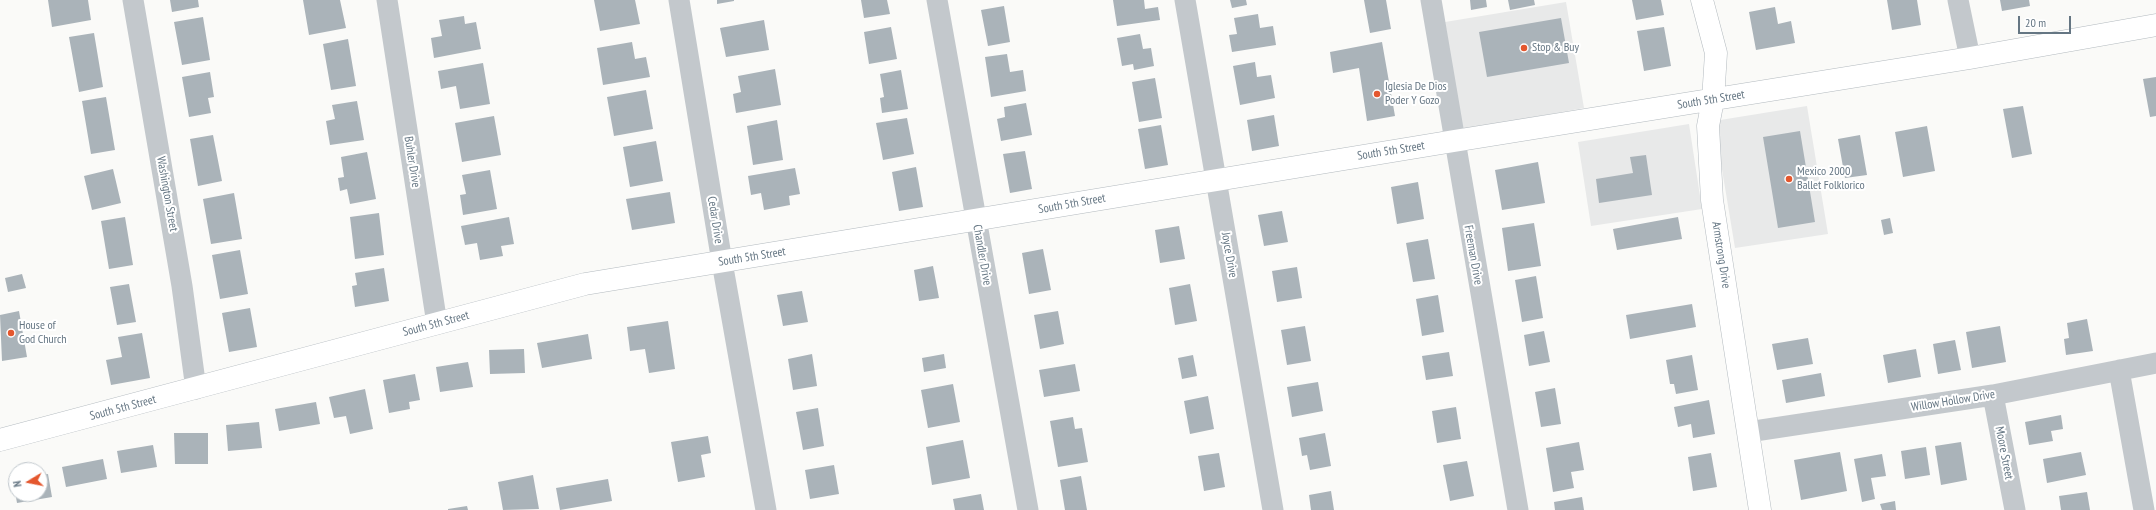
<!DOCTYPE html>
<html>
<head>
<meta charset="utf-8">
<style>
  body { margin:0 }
  #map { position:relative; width:2156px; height:510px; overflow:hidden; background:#fafaf8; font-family:"PT Sans Narrow",sans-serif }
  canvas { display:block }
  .north { position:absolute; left:8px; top:462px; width:40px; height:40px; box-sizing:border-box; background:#fff; border:1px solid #c1c8cd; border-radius:50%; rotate:260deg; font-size:11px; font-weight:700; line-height:16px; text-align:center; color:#657683 }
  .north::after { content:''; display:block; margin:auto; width:14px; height:18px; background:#e4572e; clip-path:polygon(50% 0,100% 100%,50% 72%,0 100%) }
  .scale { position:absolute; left:2018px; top:16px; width:53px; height:18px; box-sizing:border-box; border:2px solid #657683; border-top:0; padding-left:5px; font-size:12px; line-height:14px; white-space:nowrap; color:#657683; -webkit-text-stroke:3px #fff; paint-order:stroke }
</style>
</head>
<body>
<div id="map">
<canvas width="2156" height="510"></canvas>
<div class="north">N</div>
<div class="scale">20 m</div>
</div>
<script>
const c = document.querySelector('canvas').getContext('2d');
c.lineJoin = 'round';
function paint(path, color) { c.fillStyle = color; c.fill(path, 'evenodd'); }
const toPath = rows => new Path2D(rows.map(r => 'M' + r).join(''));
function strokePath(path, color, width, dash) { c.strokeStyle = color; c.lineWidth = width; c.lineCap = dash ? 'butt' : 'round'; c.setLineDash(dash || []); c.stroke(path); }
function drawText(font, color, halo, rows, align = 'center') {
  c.font = font + ' "PT Sans Narrow",sans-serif'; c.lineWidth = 4; c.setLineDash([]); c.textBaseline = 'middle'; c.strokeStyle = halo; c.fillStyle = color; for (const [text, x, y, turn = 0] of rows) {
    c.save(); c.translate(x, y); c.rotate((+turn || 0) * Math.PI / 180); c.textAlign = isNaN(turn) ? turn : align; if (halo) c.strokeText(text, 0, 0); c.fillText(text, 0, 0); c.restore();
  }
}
paint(toPath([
  [1566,2,1584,108,1462,130,1445,22],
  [1807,106,1828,234,1735,248,1714,121],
  [1689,124,1702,209,1591,226,1578,142]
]), '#e8e9e9');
paint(toPath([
  [48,0,88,0,91,20,52,27],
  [170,0,198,0,199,7,172,12],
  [303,0,340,0,346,28,309,35],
  [594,0,635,0,640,24,600,31],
  [717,0,734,0,734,1,717,4],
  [861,0,887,0,890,14,864,18],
  [1113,0,1144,0,1145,9,1158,7,1160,20,1117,26],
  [1230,0,1246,0,1247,5,1232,8],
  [1364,0,1386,0,1391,29,1370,33],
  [1470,0,1486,0,1487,7,1471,10],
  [1508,0,1534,0,1535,5,1510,10],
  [1632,0,1661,0,1664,15,1636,20],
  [1887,0,1917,0,1921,25,1892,30],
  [2000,0,2029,0,2030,6,2002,11],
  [1004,6,1010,42,988,46,981,10],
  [1775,7,1778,24,1791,21,1795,43,1756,50,1749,12],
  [1258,14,1260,28,1273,26,1276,45,1232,52,1229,35,1237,34,1234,18],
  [464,16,465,24,476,22,481,49,434,58,431,38,442,36,439,20],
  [203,17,210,60,182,65,174,22],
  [1561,18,1569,63,1487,77,1479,32],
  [764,20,769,50,726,57,720,28],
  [891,27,897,59,869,64,864,32],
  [1664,27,1671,66,1644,71,1637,31],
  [94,33,103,87,79,92,69,37],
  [1140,34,1143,49,1151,48,1154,66,1134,70,1133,64,1122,66,1117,38],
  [348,39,356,86,331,90,323,44],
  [632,42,635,59,646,57,650,77,603,85,597,48],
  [1382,42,1395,116,1367,121,1359,68,1333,73,1330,52],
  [1007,54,1010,72,1023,70,1026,91,991,97,985,57],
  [1255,62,1257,77,1271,75,1275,98,1240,105,1233,66],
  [483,63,490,104,460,109,456,86,441,89,438,71],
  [775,69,781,105,736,113,733,94,741,92,738,76],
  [901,70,908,109,882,113,880,98,884,97,880,74],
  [210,72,214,97,208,98,211,113,189,117,182,77],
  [2156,77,2156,116,2150,117,2143,79],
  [1155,78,1162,118,1139,122,1132,82],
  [646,90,653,129,614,136,607,97],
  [106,97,115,150,91,154,82,101],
  [357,101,364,140,330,145,326,121,335,119,332,105],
  [1026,103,1032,135,1001,141,997,119,1005,117,1004,107],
  [2023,106,2032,154,2012,158,2003,109],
  [1274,115,1279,146,1252,151,1247,120],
  [494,116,501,155,462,162,455,123],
  [907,118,914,154,883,160,876,123],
  [777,120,783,160,753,165,747,126],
  [1161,125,1168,165,1145,169,1138,129],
  [1927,126,1935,171,1903,177,1895,132],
  [1800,131,1815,222,1778,228,1763,137],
  [213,135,222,181,198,186,190,139],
  [1860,135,1867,175,1845,178,1838,139],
  [656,141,663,181,630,187,623,147],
  [1025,151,1032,189,1010,193,1003,154],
  [367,152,376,199,350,204,347,189,340,191,338,178,344,177,341,157],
  [1646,155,1652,195,1599,203,1596,179,1633,173,1630,157],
  [1538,162,1545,203,1502,210,1495,170],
  [916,167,923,207,899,211,892,172],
  [795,168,800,194,789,196,790,205,764,210,761,193,751,195,748,176],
  [113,169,121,203,92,210,84,176],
  [490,170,497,209,463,215,460,195,466,194,462,175],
  [1418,182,1424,219,1397,224,1391,187],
  [670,192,675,223,632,230,626,199],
  [234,193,242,239,211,244,203,199],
  [1282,211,1288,242,1264,246,1258,215],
  [379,213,384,255,355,259,350,217],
  [125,217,133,265,109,269,101,221],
  [509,217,514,244,501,246,503,256,480,260,477,243,465,245,461,226],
  [1678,217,1682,239,1617,250,1613,229],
  [1890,218,1893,233,1884,235,1881,220],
  [1534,223,1541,266,1508,271,1502,228],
  [1179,226,1185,259,1160,263,1155,230],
  [1428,239,1435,279,1413,282,1406,243],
  [1043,249,1051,290,1029,294,1022,253],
  [240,250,248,294,220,299,212,255],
  [933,266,939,298,919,301,914,270],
  [1297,267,1302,298,1277,302,1272,271],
  [384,268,389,301,355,307,352,286,357,285,355,273],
  [22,274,26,288,8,292,5,278],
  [1536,276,1543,318,1522,322,1515,280],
  [129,284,136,322,117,325,110,287],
  [1190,284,1197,321,1175,325,1169,288],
  [802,291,808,322,783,326,777,295],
  [1438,295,1444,332,1422,336,1416,299],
  [1692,304,1696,327,1630,339,1626,315],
  [250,308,257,347,229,352,222,313],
  [19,311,27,357,2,361,0,315],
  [1058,311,1064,344,1040,349,1034,315],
  [2087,319,2093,351,2066,355,2064,339,2069,338,2067,323],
  [668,321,675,369,649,373,645,349,630,351,627,327],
  [1305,326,1311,361,1287,365,1281,330],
  [2000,326,2006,362,1972,368,1966,332],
  [1544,331,1550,362,1529,366,1524,335],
  [142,333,150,378,111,385,106,360,122,357,118,337],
  [588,334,592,359,542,368,537,343],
  [1808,338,1813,364,1777,370,1772,344],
  [1955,340,1961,370,1938,374,1933,344],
  [524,349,525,373,490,374,489,350],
  [1916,349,1921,377,1888,383,1883,355],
  [1449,352,1453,376,1426,380,1422,356],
  [812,354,817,386,793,390,788,359],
  [944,354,946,368,924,372,922,358],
  [1193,355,1197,376,1182,379,1178,358],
  [1692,355,1698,390,1676,394,1674,384,1670,384,1666,360],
  [468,362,473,387,440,392,436,367],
  [1075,364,1080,391,1044,397,1039,370],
  [1821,373,1825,396,1786,403,1782,380],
  [415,374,420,400,409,402,410,409,389,413,383,380],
  [1318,382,1323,411,1292,417,1287,387],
  [953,384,960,422,928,428,921,390],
  [1555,388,1561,424,1541,427,1535,392],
  [365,389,373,429,350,434,346,416,334,418,329,397],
  [1208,396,1214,429,1190,434,1184,401],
  [1709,400,1715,434,1693,438,1691,424,1678,427,1674,407],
  [316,402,320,424,279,431,275,409],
  [1456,407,1461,439,1437,443,1432,411],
  [818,408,824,446,803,450,796,412],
  [2061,415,2063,429,2051,431,2053,441,2029,445,2025,422],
  [1073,417,1075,429,1082,428,1088,462,1058,467,1050,421],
  [259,422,262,448,228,451,226,425],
  [174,433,208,433,208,464,175,464],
  [1325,433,1331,466,1310,470,1307,455,1302,456,1299,438],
  [708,436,711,453,701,455,705,477,678,482,671,442],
  [963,440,970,478,932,485,926,447],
  [1579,442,1584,470,1571,472,1574,488,1553,492,1546,448],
  [1961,442,1967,480,1941,485,1935,446],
  [153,445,157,467,121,473,117,451],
  [1926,447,1930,475,1905,479,1901,451],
  [1840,452,1847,491,1801,500,1794,460],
  [2081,452,2086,475,2047,483,2043,459],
  [1219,453,1225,487,1204,491,1198,456],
  [1711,453,1717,487,1693,491,1688,457],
  [1882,454,1886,476,1871,478,1875,499,1862,502,1854,459],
  [103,459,107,479,66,487,62,467],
  [1467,461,1474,496,1450,501,1443,465],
  [834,465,839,494,810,499,805,470],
  [48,474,52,497,17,503,13,480,16,479,16,494,40,494,40,475],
  [533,475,539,509,503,510,498,482],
  [1081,476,1087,510,1065,510,1060,480],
  [608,479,612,501,560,510,556,488],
  [1331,491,1334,510,1311,510,1309,495],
  [2087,492,2090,510,2061,510,2059,496],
  [981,494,984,510,955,510,953,499],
  [1582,497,1584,510,1555,510,1554,502],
  [1895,501,1896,510,1882,510,1880,504],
  [467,506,468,510,448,510,448,509]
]), '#aab3b9');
const secondary = toPath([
  [1702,0,1716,53,1713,100,1708,126,1712,200,1760,510],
  [0,440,585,284,1454,141,1970,58,2156,25]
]);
strokePath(secondary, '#b3babf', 23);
strokePath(toPath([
  [133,0,182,286,196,389],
  [387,0,437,324],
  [679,0,722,262,766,510],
  [937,0,1028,510],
  [1185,0,1273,510],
  [1431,0,1518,510],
  [1958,0,1970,58],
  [2119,370,2144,510],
  [1993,395,2015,510],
  [1748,432,1993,395,2156,363]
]), '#c3c8cc', 21);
strokePath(secondary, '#fff', 22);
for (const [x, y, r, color] of [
  [1524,48,4,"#e4572e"],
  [1377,94,4,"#e4572e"],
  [1789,179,4,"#e4572e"],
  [11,333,4,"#e4572e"]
]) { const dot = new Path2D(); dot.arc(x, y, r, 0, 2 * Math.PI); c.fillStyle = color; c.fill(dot); strokePath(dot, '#fff', 1.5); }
drawText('12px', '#657683', '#fff', [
  ["Stop & Buy",1532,48],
  ["Iglesia De Dios",1385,87],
  ["Poder Y Gozo",1385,101],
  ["Mexico 2000",1797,172],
  ["Ballet Folklorico",1797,186],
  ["House of",19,326],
  ["God Church",19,340]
], 'left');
drawText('12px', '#657683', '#fff', [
  ["South 5th Street",1711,100,-9],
  ["South 5th Street",1391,151,-9],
  ["Buhler Drive",412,162,81],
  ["Washington Street",167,194,80],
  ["South 5th Street",1072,204,-10],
  ["Cedar Drive",715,220,81],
  ["Chandler Drive",982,255,80],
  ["Joyce Drive",1229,255,80],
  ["Freeman Drive",1473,255,80],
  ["Armstrong Drive",1721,255,81],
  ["South 5th Street",752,257,-9],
  ["South 5th Street",436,324,-15],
  ["Willow Hollow Drive",1953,401,-9],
  ["South 5th Street",123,408,-15],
  ["Moore Street",2004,453,79]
]);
</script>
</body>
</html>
